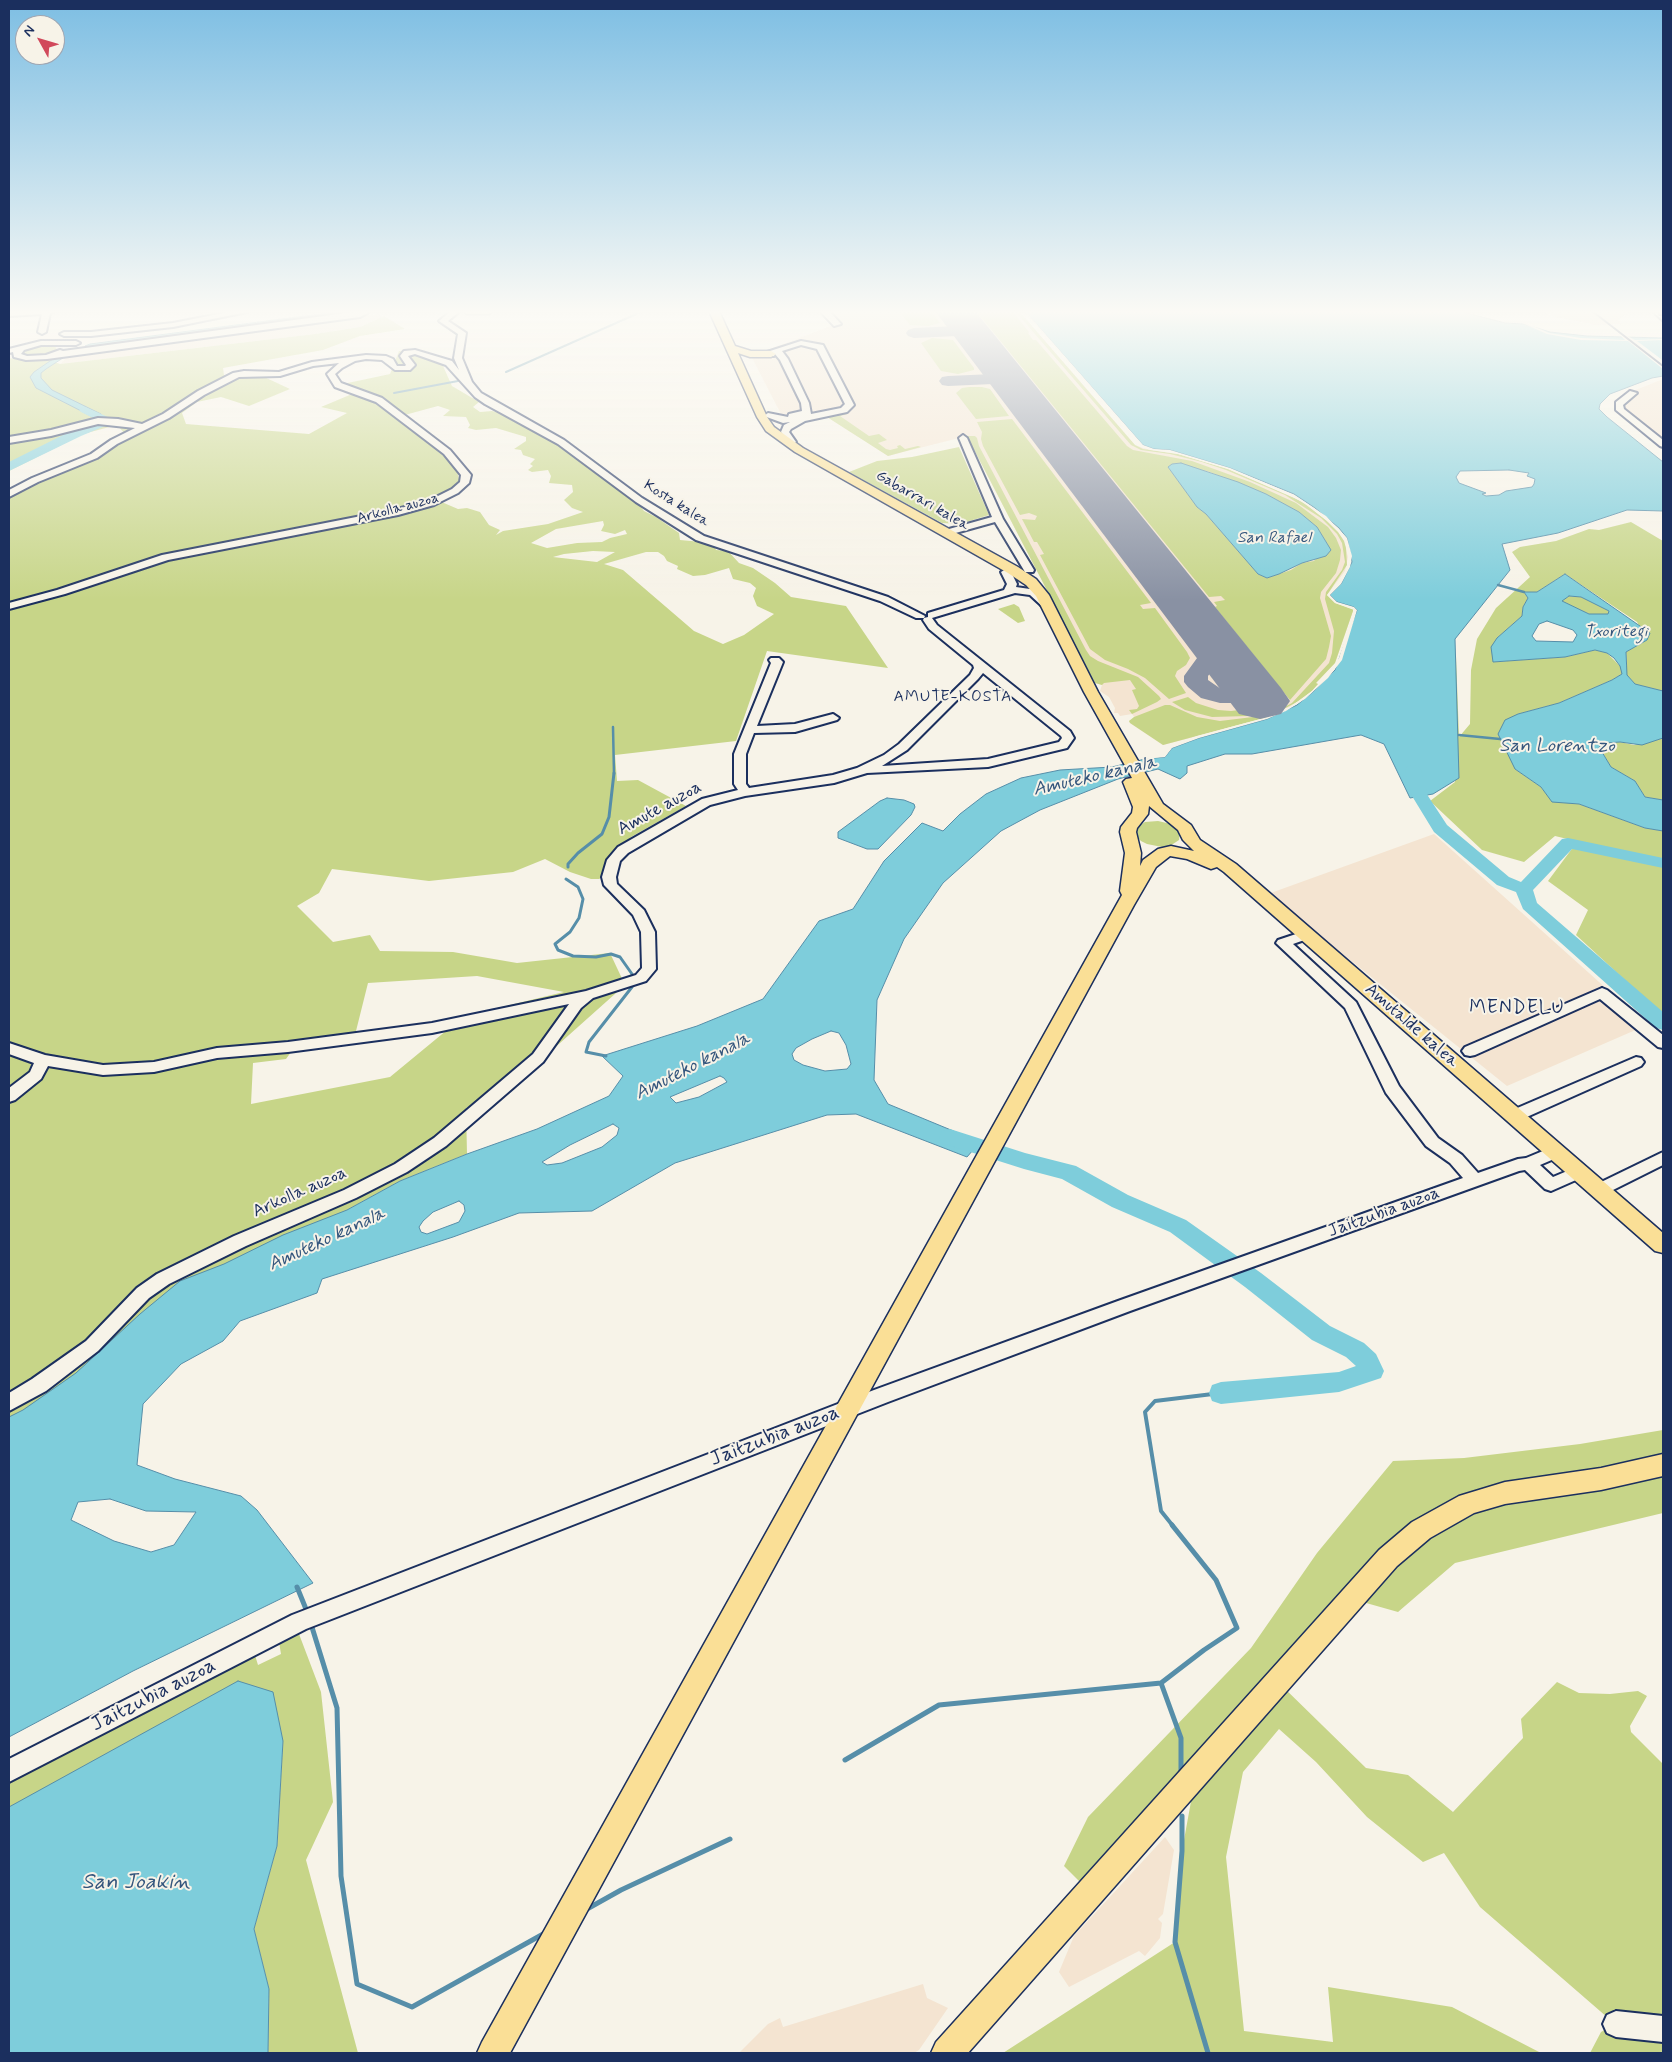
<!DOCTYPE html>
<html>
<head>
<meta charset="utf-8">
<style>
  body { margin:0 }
  #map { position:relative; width:1672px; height:2062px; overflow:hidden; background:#f7f3e8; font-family:Mynerve,sans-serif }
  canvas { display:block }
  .frame { position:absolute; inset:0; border:10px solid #1b2f5e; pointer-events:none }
  .north { position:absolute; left:15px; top:15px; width:50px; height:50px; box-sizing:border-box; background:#f7f3e8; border:1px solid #9fa5b1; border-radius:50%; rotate:309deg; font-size:14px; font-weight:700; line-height:20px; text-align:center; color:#1b2f5e }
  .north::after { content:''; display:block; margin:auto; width:18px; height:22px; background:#d1495b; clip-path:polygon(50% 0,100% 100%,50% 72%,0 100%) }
</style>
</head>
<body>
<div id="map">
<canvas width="1672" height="2062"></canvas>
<div class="frame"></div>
<div class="north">N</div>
</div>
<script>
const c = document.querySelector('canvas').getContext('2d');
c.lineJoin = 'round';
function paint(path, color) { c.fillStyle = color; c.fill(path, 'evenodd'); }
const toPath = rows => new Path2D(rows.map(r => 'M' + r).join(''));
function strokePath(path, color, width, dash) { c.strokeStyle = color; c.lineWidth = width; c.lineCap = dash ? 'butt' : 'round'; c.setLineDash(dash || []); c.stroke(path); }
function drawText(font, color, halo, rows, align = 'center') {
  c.font = font + ' Mynerve,sans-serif'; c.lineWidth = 4; c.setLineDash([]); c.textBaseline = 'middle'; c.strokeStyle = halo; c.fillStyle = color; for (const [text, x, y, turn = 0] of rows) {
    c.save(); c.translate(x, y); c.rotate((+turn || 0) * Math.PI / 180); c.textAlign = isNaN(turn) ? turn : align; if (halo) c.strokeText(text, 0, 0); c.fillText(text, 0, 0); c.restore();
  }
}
paint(toPath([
  [832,311,1019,311,1135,445,1151,450,1171,452,1228,469,1301,501,1310,507,1338,532,1344,541,1348,557,1345,571,1327,595,1335,603,1353,611,1335,663,1316,683,1318,684,1290,707,1217,731,1163,745,1130,723,1129,721,1135,718,1132,714,1120,716,1118,713,1114,713,1115,708,1109,697,1100,691,1102,685,1095,683,967,436,888,456,827,417,797,425,783,418,751,356,839,323],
  [1541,311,1630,311,1618,320,1622,324,1595,325,1557,317],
  [359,313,384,316,360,327,315,334,60,364,70,354,87,347],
  [1663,379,1663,443,1636,421,1623,407,1625,403,1636,394,1633,391],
  [1434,834,1647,1025,1507,1086,1268,894],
  [1165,1837,1174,1850,1163,1914,1158,1919,1162,1923,1160,1938,1145,1956,1139,1951,1069,1987,1059,1972,1074,1936],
  [923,1984,927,1998,948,2008,919,2050,914,2053,739,2053,768,2024,780,2018,783,2027]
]), '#f4e4d1');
paint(toPath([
  [899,311,931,311,940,323,928,326,910,325],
  [976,311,1012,311,1029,332,1028,333,1033,340,1036,340,1127,446,1133,450,1192,461,1250,482,1296,503,1328,527,1336,538,1341,550,1340,560,1336,573,1321,592,1320,598,1331,636,1329,647,1326,659,1290,700,1215,607,1217,606,1214,602,1225,600,1221,596,1209,597],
  [1168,467,1207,471,1266,494,1299,512,1317,527,1328,545,1314,561,1302,563,1291,570,1267,578,1258,574,1206,514,1197,507],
  [1015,311,1019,311,1135,445,1143,449,1178,454,1228,469,1301,501,1326,520,1338,532,1344,541,1346,548,1347,565,1327,595,1335,603,1353,609,1353,611,1335,663,1316,683,1318,684,1312,691,1299,701,1268,717,1163,745,1130,723,1129,721,1134,717,1165,705,1170,705,1197,717,1220,721,1261,716,1281,709,1292,703,1329,663,1332,653,1334,631,1325,599,1326,592,1342,570,1345,562,1342,543,1337,534,1321,518,1285,495,1226,470,1202,462,1170,454,1141,450,1131,445],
  [384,316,405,329,360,336,323,350,223,368,224,375,260,375,290,389,249,406,221,397,197,402,182,413,186,424,309,434,347,413,321,407,352,394,343,384,390,374,399,351,419,350,439,357,452,386,479,402,473,407,480,412,492,411,501,413,557,442,574,458,589,461,588,466,590,470,600,475,637,502,644,511,656,517,679,533,680,540,713,543,716,550,728,551,739,563,753,568,775,583,791,597,846,606,888,668,767,651,736,741,615,755,617,781,638,780,686,806,631,837,623,846,604,876,599,879,591,879,570,872,545,859,513,872,429,881,332,869,319,893,297,906,333,942,370,935,380,951,453,952,517,963,610,953,625,985,532,1068,466,1108,467,1154,400,1181,347,1210,9,1448,9,492,48,475,101,455,126,435,117,425,83,434,9,471,9,358,28,361,46,359,60,364,315,334,360,327],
  [438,406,450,410,443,416,466,417,470,425,468,428,476,430,496,428,526,437,526,441,514,449,521,450,523,455,535,459,530,464,533,466,528,470,532,472,548,470,551,476,549,483,572,485,573,492,564,500,572,508,583,512,548,524,503,531,496,535,500,530,489,525,480,512,467,508,458,509,437,500,461,487,456,467,447,452,401,416],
  [603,521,604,525,601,531,615,534,625,530,627,534,610,538,602,542,577,543,547,548,531,543,556,529],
  [593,551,615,552,597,562,553,557,564,554],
  [646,552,658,552,664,556,667,561,678,566,677,569,693,576,705,575,729,568,733,579,750,583,756,588,753,596,757,606,774,614,744,635,723,644,694,631,623,570,604,564],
  [477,976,564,992,464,1016,390,1077,251,1104,253,1063,286,1059,299,1041,355,1035,368,983],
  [932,338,953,340,974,368,974,370,958,374,941,371,921,343],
  [42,345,55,346,57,350,40,356,23,354,27,348],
  [969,387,982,387,990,389,1009,416,976,419,956,393,962,388],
  [840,413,848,414,840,416,869,436,879,434,887,440,878,443,886,449,890,450,898,448,897,446,900,445,905,449,918,446,921,447,888,456,827,417,824,417],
  [1012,419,1151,603,1140,605,1143,609,1155,608,1187,652,1190,658,1186,665,1177,671,1175,676,1186,693,1169,699,1145,678,1128,669,1105,660,1090,649,1040,555,1044,554,1037,542,1034,542,1022,519,1035,520,1037,516,1029,513,1020,515,983,446,981,439,982,432,977,422],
  [967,436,975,436,977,438,979,446,1086,650,1090,656,1098,661,1138,677,1159,696,1161,699,1157,702,1132,714,1129,710,1137,709,1139,706,1132,690,1136,689,1130,680,1104,683,1102,685,1095,683],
  [959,447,989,515,960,524,942,523,849,472,877,461,912,457],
  [1631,522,1663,541,1663,691,1635,684,1627,675,1622,674,1612,680,1559,703,1518,714,1515,769,1541,787,1552,801,1579,804,1645,828,1663,831,1663,862,1555,836,1524,862,1482,850,1430,801,1455,782,1456,656,1459,737,1470,724,1471,670,1477,639,1496,608,1530,577,1512,552,1520,547,1556,541,1589,529,1599,530],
  [1565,574,1637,622,1647,640,1626,652,1627,666,1620,666,1607,653,1595,650,1565,657,1493,662,1497,638,1522,616,1523,607,1528,598,1524,592,1537,592],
  [1569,596,1581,597,1609,611,1608,614,1589,614,1561,601],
  [1014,604,1019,607,1025,621,1018,623,998,609],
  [1188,697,1196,703,1218,710,1231,711,1279,705,1248,716,1212,717,1185,710,1172,702],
  [1663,738,1663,800,1645,797,1635,781,1611,767,1599,747,1605,743,1620,742,1634,745],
  [1158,821,1171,824,1180,831,1179,840,1170,846,1162,847,1147,844,1141,841,1137,837,1136,828,1145,822],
  [1574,846,1663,867,1663,1015,1576,935,1588,910,1548,881],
  [1663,1430,1663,1513,1455,1563,1398,1612,1352,1599,1278,1682,1366,1768,1408,1775,1453,1812,1523,1738,1521,1719,1557,1682,1579,1693,1610,1694,1638,1691,1647,1696,1630,1726,1631,1732,1663,1764,1663,2053,1590,2053,1601,2032,1615,2024,1480,1907,1444,1853,1423,1862,1367,1817,1316,1762,1279,1729,1243,1772,1226,1857,1244,2031,1333,2042,1328,1987,1452,2007,1541,2053,1003,2053,1175,1942,1182,1851,1196,1774,1090,1892,1064,1866,1088,1817,1251,1648,1317,1553,1393,1461,1464,1458,1580,1444],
  [299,1634,321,1692,333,1802,306,1860,358,2053,268,2053,269,1989,254,1929,277,1846,283,1741,9,1807,9,1777,109,1723,254,1652,258,1665,281,1654,279,1642]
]), '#c7d588');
const water = toPath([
  [343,311,417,311,362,312,96,346,95,348,85,346,90,344,343,311],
  [1025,311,1459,311,1505,323,1524,324,1550,332,1587,336,1663,338,1663,376,1652,378,1610,394,1600,404,1599,409,1607,417,1663,462,1663,511,1627,510,1558,533,1502,544,1510,570,1455,639,1459,778,1433,794,1410,798,1384,744,1361,735,1252,754,1225,754,1187,766,1187,773,1180,779,1158,769,1118,779,1040,810,1001,831,943,883,904,939,877,1000,874,1080,888,1104,980,1142,967,1157,856,1114,827,1115,675,1163,592,1211,519,1213,453,1237,322,1279,317,1293,240,1321,223,1341,181,1364,143,1404,137,1465,175,1479,241,1496,257,1510,313,1583,133,1671,9,1737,9,1417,23,1410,76,1373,140,1314,180,1281,224,1264,283,1235,347,1210,400,1181,467,1154,537,1129,609,1096,623,1076,602,1056,697,1026,763,999,819,921,853,909,884,861,922,823,943,831,960,814,986,794,1021,778,1060,770,1112,767,1145,759,1165,757,1172,748,1199,738,1267,719,1297,705,1314,691,1335,670,1357,610,1354,607,1337,602,1330,595,1341,584,1352,562,1347,538,1339,528,1315,508,1294,494,1230,468,1170,450,1154,449,1143,445,1025,311],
  [1509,470,1529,473,1527,476,1535,479,1534,484,1532,487,1506,491,1499,495,1486,496,1482,494,1486,493,1459,483,1456,477,1460,471,1509,470],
  [831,1031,839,1033,846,1045,851,1064,847,1069,825,1071,803,1065,794,1060,792,1054,796,1048,812,1039,831,1031],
  [720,1076,724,1078,727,1082,699,1097,676,1103,670,1097,720,1076],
  [613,1124,619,1128,617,1135,602,1147,562,1163,547,1165,542,1162,570,1145,613,1124],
  [459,1201,464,1205,465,1211,459,1222,427,1234,421,1232,419,1227,423,1221,433,1212,459,1201],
  [110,1499,146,1511,196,1512,174,1545,151,1552,114,1541,71,1520,78,1502,110,1499],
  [69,354,46,369,41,373,41,378,52,390,101,414,104,419,91,416,36,388,30,377,34,372,53,359,69,354],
  [1181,463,1238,482,1266,494,1299,512,1317,527,1331,550,1326,556,1302,563,1279,574,1267,578,1258,574,1206,514,1197,507,1168,467,1172,464,1181,463],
  [1565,574,1650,633,1647,640,1626,652,1627,675,1635,684,1663,691,1663,738,1642,745,1620,742,1605,743,1599,747,1611,767,1635,781,1645,797,1663,800,1663,831,1645,828,1579,804,1552,802,1541,787,1515,769,1498,734,1505,720,1518,714,1559,703,1612,680,1622,674,1620,666,1614,658,1607,653,1595,650,1565,657,1493,662,1491,647,1497,638,1522,616,1523,607,1528,598,1524,592,1537,592,1565,574],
  [1569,596,1581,597,1609,611,1608,614,1589,614,1562,601,1569,596],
  [1547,621,1573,630,1577,635,1573,642,1536,641,1532,636,1539,624,1547,621],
  [887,798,904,800,914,804,915,807,911,815,878,849,867,849,838,838,838,832,880,801,887,798],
  [238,1681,273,1692,283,1741,277,1846,254,1929,269,1989,268,2053,9,2053,9,1807,238,1681]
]);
paint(water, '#7ecddb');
strokePath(water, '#568ea9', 1);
paint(toPath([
  [1023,311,1025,311,1143,445,1154,449,1170,450,1230,468,1294,495,1326,516,1347,538,1352,556,1350,567,1341,584,1330,595,1337,602,1354,607,1357,610,1342,660,1328,678,1305,699,1286,711,1267,719,1199,738,1172,748,1165,757,1145,759,1143,757,1163,755,1171,746,1197,736,1268,717,1290,707,1312,691,1326,677,1339,658,1354,610,1335,603,1327,595,1339,583,1348,567,1348,548,1345,539,1331,524,1307,505,1293,497,1228,469,1178,454,1151,450,1141,447],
  [1524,322,1549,333,1581,338,1625,340,1621,336,1627,336,1635,340,1663,339,1663,340,1637,341,1661,359,1663,362,1663,369,1628,341,1581,340,1547,334,1522,323]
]), '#f7f3e8');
strokePath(toPath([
  [506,372,643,311],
  [394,393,458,381]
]), '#568ea9', 2);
strokePath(toPath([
  [1498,585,1524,592],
  [613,727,614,774],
  [1459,735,1500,739]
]), '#568ea9', 2.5);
strokePath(toPath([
  [568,867,568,864,578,853,602,834,609,817,614,773],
  [566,879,578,887,583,899,579,918,570,932,555,944,558,950,573,956,596,957,611,954,620,957,632,974,632,987,589,1042,586,1052,606,1056]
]), '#568ea9', 3);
strokePath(toPath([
  [1173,1526,1161,1511,1145,1412,1155,1401,1221,1393]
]), '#568ea9', 4);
strokePath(toPath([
  [1172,1525,1216,1580,1237,1628,1204,1650,1161,1683,1181,1738,1181,1772],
  [297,1587,308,1614],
  [311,1624,337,1708,341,1876,357,1984,412,2007,545,1933],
  [845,1760,939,1705,1161,1683],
  [1182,1816,1182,1851,1175,1942,1208,2053],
  [587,1909,621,1890,730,1839]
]), '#568ea9', 5);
paint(toPath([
  [432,311,454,311,449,314,437,314,432,311],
  [85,407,108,417,110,419,105,426,81,436,9,471,9,462,73,430,97,422,97,420,81,412,79,410,85,407],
  [1413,765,1419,767,1421,770,1428,796,1447,825,1509,877,1521,882,1562,839,1568,838,1663,858,1663,868,1572,849,1533,890,1537,903,1663,1012,1663,1030,1656,1028,1523,909,1516,892,1497,885,1434,832,1412,796,1405,770,1407,767,1413,765],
  [950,1129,1025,1153,1076,1166,1128,1195,1186,1220,1261,1273,1330,1326,1364,1343,1376,1354,1384,1371,1381,1378,1339,1392,1221,1404,1212,1401,1209,1393,1212,1385,1221,1382,1339,1372,1356,1366,1346,1357,1312,1340,1245,1287,1170,1232,1112,1207,1062,1179,1024,1169,942,1143,939,1137,942,1131,950,1129]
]), '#7ecddb');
paint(toPath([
  [957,326,973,330,981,336,979,339,973,341,957,336,914,338,908,336,906,333,908,330,914,328,957,326],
  [993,374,1009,376,1019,384,1016,388,1010,389,993,384,948,386,942,385,939,381,942,377,948,376,993,374],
  [1208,629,1216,631,1219,636,1224,654,1208,676,1208,680,1221,689,1237,689,1252,685,1260,687,1264,692,1260,697,1239,703,1220,703,1201,698,1188,687,1184,682,1184,676,1200,654,1197,636,1200,631,1208,629]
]), '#8991a3');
paint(toPath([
  [935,311,975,311,1281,688,1290,701,1281,714,1260,719,1239,714,935,311]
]), '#8991a3');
const minor = toPath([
  [57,311,50,313,46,332,42,334,38,332,42,314,9,316,9,312,57,311],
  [234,311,252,311,173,327,91,336,64,336,60,334,64,332,91,332,173,323,234,311],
  [361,311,371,311,360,317,47,359,26,360,14,357,13,352,9,353,9,349,41,341,76,341,80,343,76,345,41,345,24,350,21,354,27,356,46,355,60,350,63,351,361,311],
  [451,311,460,311,448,321,466,333,462,358,472,382,481,393,564,440,642,498,704,536,888,597,925,616,924,618,916,618,880,601,696,540,636,502,558,444,485,404,475,397,446,365,415,354,408,356,415,365,410,370,395,370,382,360,366,359,355,361,342,368,335,374,341,383,382,398,450,450,471,475,469,483,458,493,434,505,398,515,168,560,65,594,9,609,9,603,57,590,162,555,397,509,428,501,452,489,460,482,461,475,444,454,376,402,335,387,327,374,339,363,313,366,280,376,239,377,204,395,169,418,117,444,97,458,38,482,9,497,9,490,32,478,91,454,111,440,135,428,98,424,51,436,9,443,9,437,51,430,98,418,118,419,142,424,163,414,198,391,233,373,244,371,279,372,312,362,366,355,386,356,393,359,397,366,405,366,406,365,400,356,404,351,415,350,452,361,459,370,454,358,458,334,439,321,451,311],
  [820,311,829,311,841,324,834,326,820,311],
  [1659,311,1663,311,1663,314,1660,314,1659,311],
  [801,341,823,345,854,405,847,412,805,421,791,429,789,432,796,442,792,445,789,444,781,432,784,425,790,422,783,423,764,416,768,413,788,417,789,414,802,411,801,403,780,360,775,354,774,356,768,356,767,352,801,341],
  [801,345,817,349,845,404,841,408,811,414,809,403,788,359,782,351,801,345],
  [1630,391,1637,393,1623,405,1624,409,1663,440,1663,447,1660,446,1616,410,1616,402,1630,391],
  [963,435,967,438,1003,519,1034,570,1033,572,1025,572,995,522,952,534,947,531,949,529,992,517,959,438,963,435],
  [1006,569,1011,572,1017,584,1016,587,1037,590,1051,603,1052,605,1051,607,1043,607,1030,595,1015,593,932,618,937,625,1070,731,1074,738,1067,748,988,767,867,773,834,783,745,796,710,805,628,853,620,861,616,877,617,884,644,910,655,932,656,969,646,981,593,998,581,1008,543,1062,446,1146,407,1172,356,1198,246,1246,169,1284,149,1298,98,1351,46,1391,9,1411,9,1393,32,1379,86,1341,137,1288,157,1274,234,1236,344,1190,395,1164,434,1138,533,1054,569,1004,432,1033,288,1052,217,1058,154,1072,103,1075,48,1066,41,1079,15,1100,9,1102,9,1088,30,1072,34,1063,9,1054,9,1043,45,1055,103,1065,154,1062,217,1048,288,1042,432,1023,586,991,636,975,642,968,641,932,633,915,604,885,602,877,607,860,618,847,702,799,738,790,734,784,734,754,771,663,769,660,771,658,779,658,783,662,757,726,795,724,833,714,839,718,837,720,795,732,754,733,746,754,746,784,749,788,833,775,857,768,884,755,899,744,970,675,974,668,973,665,929,629,923,620,924,618,928,617,928,613,1004,590,1007,584,1001,572,1006,569],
  [983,673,1061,736,1062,738,1059,742,988,759,882,766,907,750,978,679,983,673],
  [1305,931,1310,932,1312,935,1310,938,1293,944,1356,1002,1399,1086,1438,1138,1462,1155,1478,1173,1518,1159,1526,1158,1555,1146,1561,1148,1563,1152,1561,1156,1540,1165,1553,1177,1579,1166,1585,1168,1587,1172,1585,1176,1551,1191,1545,1189,1525,1170,1519,1171,1130,1311,888,1402,306,1629,9,1782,9,1759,292,1615,874,1390,1118,1301,1463,1178,1450,1163,1426,1146,1386,1093,1345,1008,1276,943,1278,940,1305,931],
  [1602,988,1607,990,1663,1035,1663,1048,1658,1047,1600,999,1475,1055,1470,1056,1465,1055,1462,1051,1465,1047,1602,988],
  [1636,1057,1641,1058,1644,1062,1641,1066,1520,1120,1514,1122,1508,1120,1506,1116,1508,1112,1636,1057],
  [1663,1152,1663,1165,1605,1194,1599,1196,1593,1194,1591,1190,1593,1186,1663,1152],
  [1616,2011,1663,2016,1663,2042,1616,2037,1607,2033,1603,2024,1607,2015,1616,2011]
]);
const major = toPath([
  [462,311,494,311,489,314,467,314,462,311],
  [709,311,719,311,735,346,751,351,771,351,776,354,771,357,750,357,738,353,767,417,774,427,803,448,1018,567,1036,579,1049,595,1098,692,1163,804,1191,825,1200,840,1236,864,1663,1233,1663,1253,1655,1251,1224,872,1217,867,1211,869,1187,859,1170,856,1156,867,1134,905,510,2053,477,2053,482,2042,1122,895,1120,891,1125,853,1120,832,1121,827,1132,813,1133,807,1123,782,1126,779,1132,778,1084,692,1036,596,1026,585,1008,573,795,452,766,431,757,417,709,311],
  [1149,806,1178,830,1183,840,1194,851,1171,846,1158,849,1143,860,1140,866,1141,853,1136,832,1137,828,1148,814,1149,806],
  [1663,1454,1663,1476,1601,1490,1505,1504,1474,1513,1430,1538,1397,1566,968,2053,931,2053,936,2042,1379,1550,1412,1522,1459,1496,1505,1482,1601,1468,1663,1454]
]);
strokePath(minor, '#1b2f5e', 4);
strokePath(major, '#1b2f5e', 3);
paint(minor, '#f7f3e8');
paint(major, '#fadf96');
strokePath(toPath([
  [1592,311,1663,366],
  [1651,311,1663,322]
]), '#1b2f5e', 2);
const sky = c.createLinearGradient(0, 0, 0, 600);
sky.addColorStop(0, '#7dbee3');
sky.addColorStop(0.52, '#fbfaf5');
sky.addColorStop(1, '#fbfaf500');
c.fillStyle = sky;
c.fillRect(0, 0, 1672, 600);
drawText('15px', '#1b2f5e', '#f7f3e8', [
  ["Gabarrari kalea",922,501,30],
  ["Kosta kalea",676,504,32],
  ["Arkolla auzoa",398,509,-15]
]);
drawText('italic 16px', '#34567d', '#f7f3e8', [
  ["San Rafael",1274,539],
  ["Txoritegi",1616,633]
]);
c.letterSpacing = '1px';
drawText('16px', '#1b2f5e', '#f7f3e8', [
  ["AMUTE-KOSTA",953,698]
]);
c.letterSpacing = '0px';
drawText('18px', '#1b2f5e', '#f7f3e8', [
  ["Amute auzoa",660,809,-29],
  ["Amutalde kalea",1411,1026,41],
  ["Arkolla auzoa",300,1193,-24],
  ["Jaitzubia auzoa",1384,1213,-20]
]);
drawText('italic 19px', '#34567d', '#f7f3e8', [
  ["San Lorentzo",1557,747],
  ["Amuteko kanala",1095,777,-13],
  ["Amuteko kanala",693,1067,-27],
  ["Amuteko kanala",327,1240,-25]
]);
c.letterSpacing = '1px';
drawText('19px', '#1b2f5e', '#f7f3e8', [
  ["MENDELU",1517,1009]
]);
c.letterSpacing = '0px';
drawText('21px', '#1b2f5e', '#f7f3e8', [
  ["Jaitzubia auzoa",775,1437,-21],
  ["Jaitzubia auzoa",154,1696,-27]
]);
drawText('italic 22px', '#34567d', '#f7f3e8', [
  ["San Joakin",136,1883]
]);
</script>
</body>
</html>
